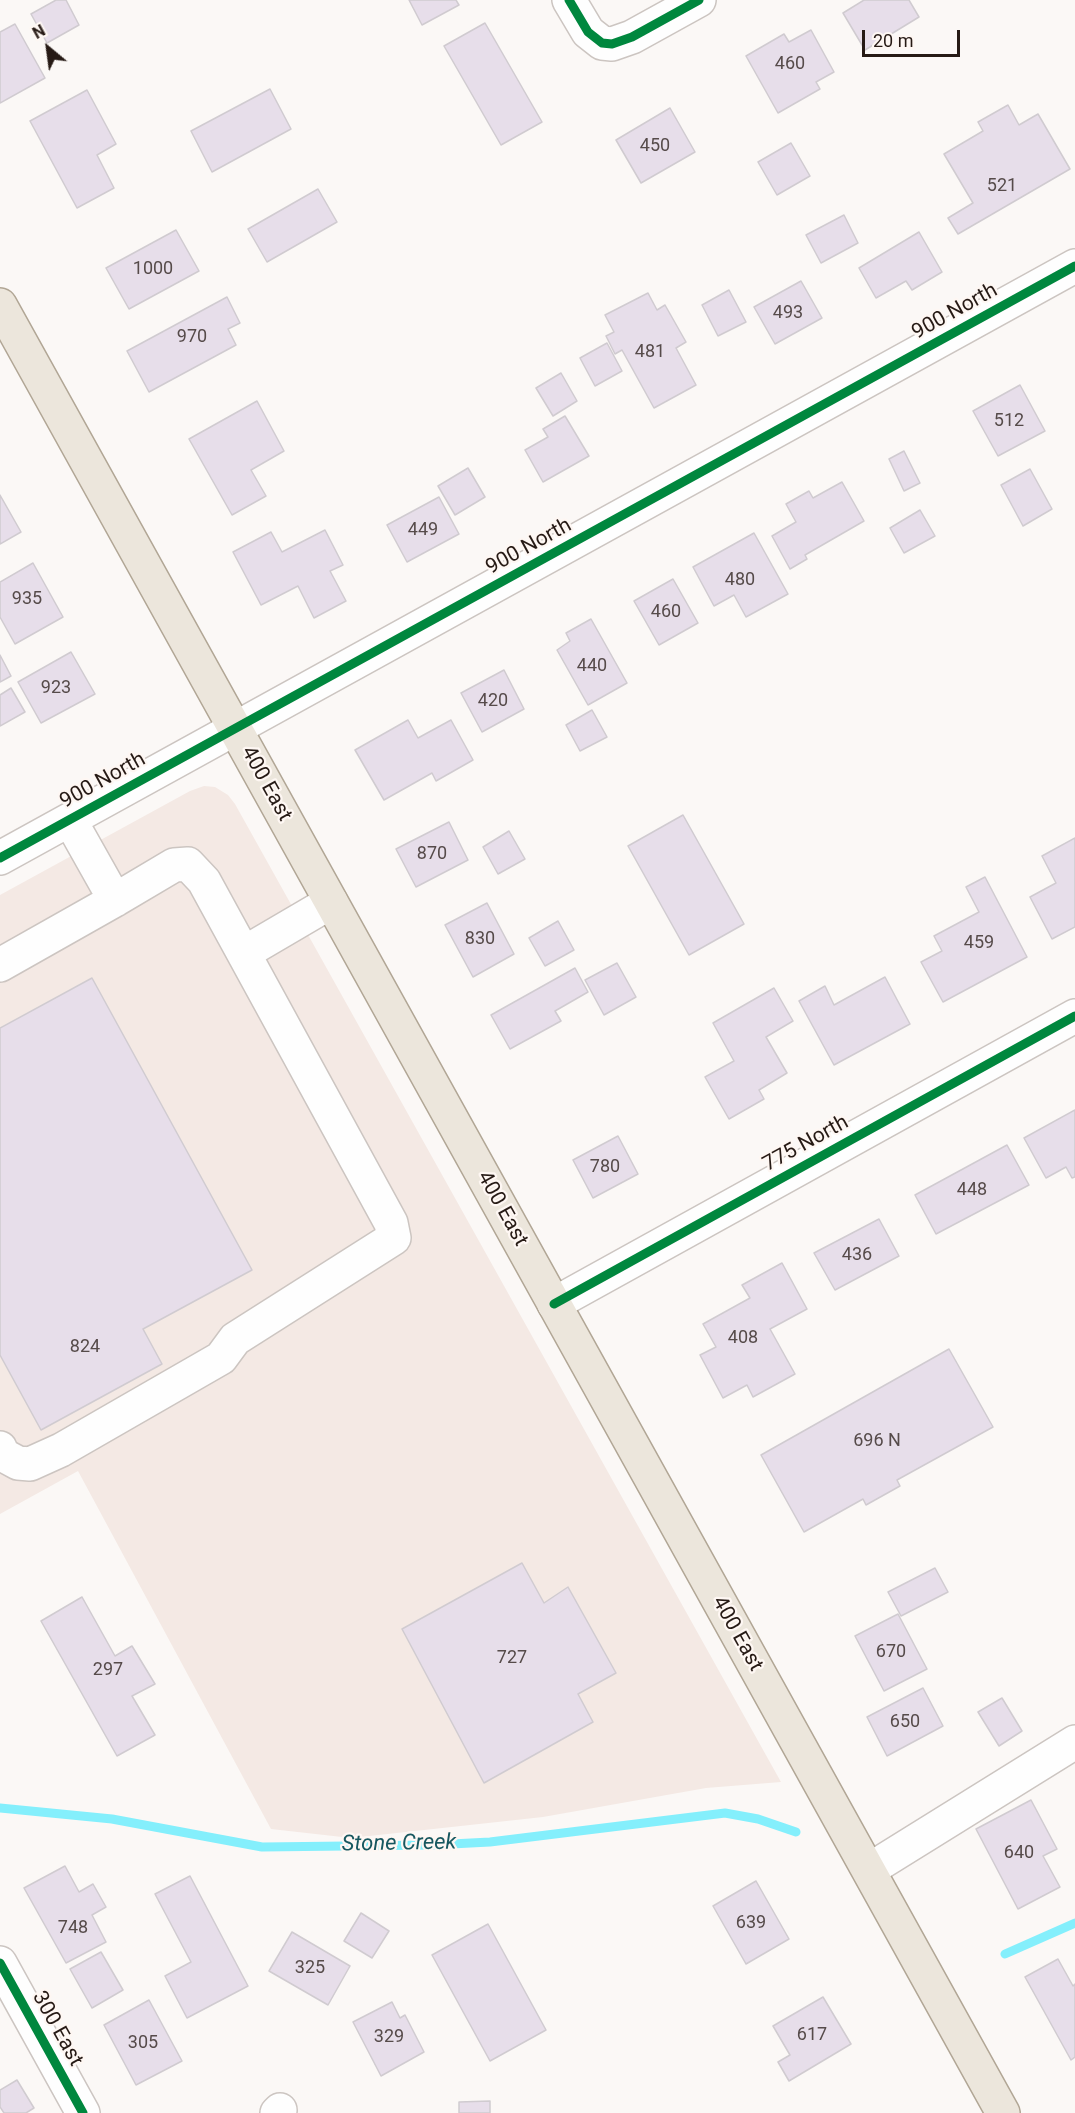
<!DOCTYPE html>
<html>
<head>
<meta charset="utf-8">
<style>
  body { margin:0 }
  #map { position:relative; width:1075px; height:2113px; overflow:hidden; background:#fbf8f6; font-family:Roboto,sans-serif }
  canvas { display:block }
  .north { position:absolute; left:18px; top:18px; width:60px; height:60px; -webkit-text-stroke:4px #fef7f3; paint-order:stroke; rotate:331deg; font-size:16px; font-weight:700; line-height:24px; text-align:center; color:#261a15 }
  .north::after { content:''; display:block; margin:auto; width:21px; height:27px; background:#261a15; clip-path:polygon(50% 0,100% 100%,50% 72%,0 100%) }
  .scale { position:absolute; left:862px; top:30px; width:98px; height:27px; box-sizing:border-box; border:3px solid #261a15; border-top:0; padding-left:8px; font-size:18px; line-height:21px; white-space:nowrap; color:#261a15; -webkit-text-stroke:4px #fef7f3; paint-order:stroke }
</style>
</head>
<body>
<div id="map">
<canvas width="1075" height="2113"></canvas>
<div class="north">N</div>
<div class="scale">20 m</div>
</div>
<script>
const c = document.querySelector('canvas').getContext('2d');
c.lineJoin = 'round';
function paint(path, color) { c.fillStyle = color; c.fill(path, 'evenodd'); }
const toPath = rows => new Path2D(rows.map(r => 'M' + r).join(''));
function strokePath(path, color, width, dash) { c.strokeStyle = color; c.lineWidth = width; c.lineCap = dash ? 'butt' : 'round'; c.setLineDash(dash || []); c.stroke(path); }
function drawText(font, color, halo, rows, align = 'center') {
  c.font = font + ' Roboto,sans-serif'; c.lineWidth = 4.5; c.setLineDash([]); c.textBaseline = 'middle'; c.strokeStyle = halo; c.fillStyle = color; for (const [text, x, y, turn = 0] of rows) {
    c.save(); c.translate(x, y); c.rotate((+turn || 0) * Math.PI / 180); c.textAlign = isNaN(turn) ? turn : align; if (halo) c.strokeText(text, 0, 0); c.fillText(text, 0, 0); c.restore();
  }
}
paint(toPath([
  [204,786,215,787,228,795,235,804,781,1782,706,1788,543,1817,351,1838,271,1829,78,1471,0,1514,0,895,190,791]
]), '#f4e9e4');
strokePath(toPath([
  [0,1808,112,1819,262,1847,432,1845,490,1842,725,1813,758,1819,796,1832],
  [1005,1954,1075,1923]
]), '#84effc', 9);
const building = toPath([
  [56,0,66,0,79,25,47,43,31,14,56,0],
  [409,0,456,0,459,5,422,25,409,0],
  [864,0,909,0,919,17,865,50,843,13,864,0],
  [485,23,542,122,501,145,444,46,485,23],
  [15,24,45,78,0,103,0,32,15,24],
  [811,30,834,72,816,82,820,89,778,113,746,56,784,34,789,42,811,30],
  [270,89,291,129,212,172,191,131,270,89],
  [87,90,116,144,97,155,114,188,77,208,30,121,87,90],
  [1008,105,1019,125,1038,114,1070,169,958,234,948,218,973,203,944,154,983,131,978,122,1008,105],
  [670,108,695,152,641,183,616,140,670,108],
  [791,143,810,176,777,195,758,162,791,143],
  [318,189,337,222,267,262,248,229,318,189],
  [844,215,858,243,821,263,806,235,844,215],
  [176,230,199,271,129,309,106,268,176,230],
  [919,232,942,272,912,290,906,281,876,298,859,268,919,232],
  [801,281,822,318,775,344,754,307,801,281],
  [729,290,746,322,718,336,702,305,729,290],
  [648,293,657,310,665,305,686,342,676,348,696,385,654,408,622,350,615,354,606,336,614,332,605,315,648,293],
  [227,297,240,323,228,329,236,345,149,392,127,351,227,297],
  [607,343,622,371,595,386,580,358,607,343],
  [561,373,577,401,553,416,536,388,561,373],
  [1020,385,1045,431,998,456,973,411,1020,385],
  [257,401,284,451,251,470,266,496,232,515,189,439,257,401],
  [565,416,589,456,543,482,525,450,548,437,543,429,565,416],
  [904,451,920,483,904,491,889,459,904,451],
  [468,468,485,497,455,515,438,486,468,468],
  [1030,469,1052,509,1023,526,1001,485,1030,469],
  [842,482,864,521,805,555,807,559,790,569,772,536,796,522,786,504,809,491,813,498,842,482],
  [0,495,21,532,0,544,0,495],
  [439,497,459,534,407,562,387,525,439,497],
  [920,510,935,536,904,553,890,528,920,510],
  [325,530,343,565,330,571,346,601,314,618,298,586,261,605,233,552,271,532,282,552,325,530],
  [754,533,788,594,746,617,734,595,714,606,693,567,754,533],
  [33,563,63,617,15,644,0,617,0,582,33,563],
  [673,579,698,623,659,645,634,601,673,579],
  [591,619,627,683,588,705,557,650,570,641,566,633,591,619],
  [71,652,95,694,41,723,18,682,71,652],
  [0,655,11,676,0,682,0,655],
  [504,670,524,709,482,732,461,693,504,670],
  [11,688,25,712,0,726,0,695,11,688],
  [592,710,607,737,580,751,566,725,592,710],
  [408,720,418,738,451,720,473,760,436,781,432,773,384,800,355,750,408,720],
  [683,815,744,924,689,955,628,846,683,815],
  [449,822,468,860,416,887,396,849,449,822],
  [509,831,525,859,498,874,483,847,509,831],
  [1075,838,1075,927,1052,939,1030,897,1056,883,1042,856,1075,838],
  [985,877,1027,957,943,1002,921,962,942,951,934,936,979,912,966,887,985,877],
  [487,903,514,954,473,977,445,925,487,903],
  [558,921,574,950,545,966,529,938,558,921],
  [617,963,636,997,604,1015,585,980,617,963],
  [575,968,588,992,555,1011,561,1021,510,1049,491,1015,575,968],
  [885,977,910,1024,834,1065,799,1001,825,986,834,1005,885,977],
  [92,978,252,1270,143,1329,162,1364,41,1430,0,1355,0,1028,92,978],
  [774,988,793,1021,766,1037,787,1073,759,1090,764,1099,729,1119,705,1077,734,1061,713,1023,774,988],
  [1075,1110,1075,1177,1072,1178,1066,1167,1046,1178,1024,1138,1075,1110],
  [618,1136,638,1174,593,1198,573,1160,618,1136],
  [1007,1145,1029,1185,936,1234,915,1195,1007,1145],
  [879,1219,899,1256,835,1290,814,1253,879,1219],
  [782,1263,807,1309,770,1329,795,1374,753,1397,747,1385,723,1398,700,1355,716,1347,703,1324,750,1298,742,1285,782,1263],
  [949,1349,993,1427,897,1480,900,1486,866,1505,863,1499,804,1532,761,1455,949,1349],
  [522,1563,544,1603,568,1587,616,1673,578,1694,593,1722,484,1783,402,1629,522,1563],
  [935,1568,948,1592,901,1616,888,1592,935,1568],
  [82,1597,115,1656,132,1646,155,1684,132,1696,155,1735,117,1756,41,1621,82,1597],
  [898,1614,927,1669,884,1691,855,1636,898,1614],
  [923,1688,943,1726,887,1756,867,1717,923,1688],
  [1002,1698,1022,1731,999,1746,978,1712,1002,1698],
  [1031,1800,1057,1849,1043,1856,1060,1887,1018,1909,976,1829,1031,1800],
  [65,1866,79,1892,93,1884,106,1907,92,1915,106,1942,66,1963,24,1888,65,1866],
  [190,1876,248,1986,187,2018,165,1976,191,1962,155,1894,190,1876],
  [756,1881,789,1939,746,1964,713,1906,756,1881],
  [361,1913,389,1931,372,1958,344,1941,361,1913],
  [488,1924,546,2030,490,2061,432,1955,488,1924],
  [292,1932,350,1966,328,2005,269,1971,292,1932],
  [101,1952,123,1990,92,2008,70,1969,101,1952],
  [1058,1959,1073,1986,1075,1984,1075,2057,1071,2060,1025,1977,1058,1959],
  [823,1997,851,2044,789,2081,778,2062,790,2055,773,2026,823,1997],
  [149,2000,182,2061,136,2085,104,2025,149,2000],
  [392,2002,400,2018,405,2015,424,2052,381,2076,353,2022,392,2002],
  [17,2080,34,2108,26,2113,4,2113,0,2107,0,2090,17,2080],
  [490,2101,490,2113,459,2113,459,2102,490,2101]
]);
paint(building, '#e7deea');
strokePath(building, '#d0cbd0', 1.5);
const minor = toPath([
  [569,0,588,32,602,43,612,44,632,37,699,0],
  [70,820,115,900],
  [0,858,1075,266],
  [244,953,331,902],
  [0,965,115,900,174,865,188,864,204,881,391,1223,394,1238,235,1339,221,1358,61,1450,30,1464,18,1463,3,1455,0,1448],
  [554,1304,1075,1016],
  [869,1870,1075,1742],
  [0,1963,83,2113],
  [277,2113,280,2110]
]);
const major = toPath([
  [0,305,1003,2113]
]);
strokePath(minor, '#ccc5c1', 36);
strokePath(major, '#b1a695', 36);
strokePath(minor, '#fefefe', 33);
strokePath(major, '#ece6dc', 33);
strokePath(toPath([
  [569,0,588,32,602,43,612,44,632,37,699,0],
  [0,858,1075,266],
  [554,1304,1075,1016],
  [0,1963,83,2113]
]), '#00873e', 9);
drawText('18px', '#564b4a', null, [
  ["460",790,64],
  ["450",655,146],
  ["521",1002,186],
  ["1000",153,269],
  ["493",788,313],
  ["970",192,337],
  ["481",650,352],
  ["512",1009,421],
  ["449",423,530],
  ["480",740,580],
  ["935",27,599],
  ["460",666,612],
  ["440",592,666],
  ["923",56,688],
  ["420",493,701],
  ["870",432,854],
  ["830",480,939],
  ["459",979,943],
  ["780",605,1167],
  ["448",972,1190],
  ["436",857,1255],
  ["408",743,1338],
  ["824",85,1347],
  ["696 N",877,1441],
  ["670",891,1652],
  ["727",512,1658],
  ["297",108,1670],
  ["650",905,1722],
  ["640",1019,1853],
  ["639",751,1923],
  ["748",73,1928],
  ["325",310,1968],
  ["617",812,2035],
  ["329",389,2037],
  ["305",143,2043]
]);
drawText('21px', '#261a15', '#fef7f3', [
  ["900 North",955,312,-29],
  ["900 North",529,547,-29],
  ["900 North",103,781,-29],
  ["400 East",266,784,61],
  ["775 North",806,1144,-29],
  ["400 East",502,1209,61],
  ["400 East",737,1634,61],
  ["300 East",57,2029,61]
]);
drawText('italic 22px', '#17575f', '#fef7f3', [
  ["Stone Creek",399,1844,-1]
]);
</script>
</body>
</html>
